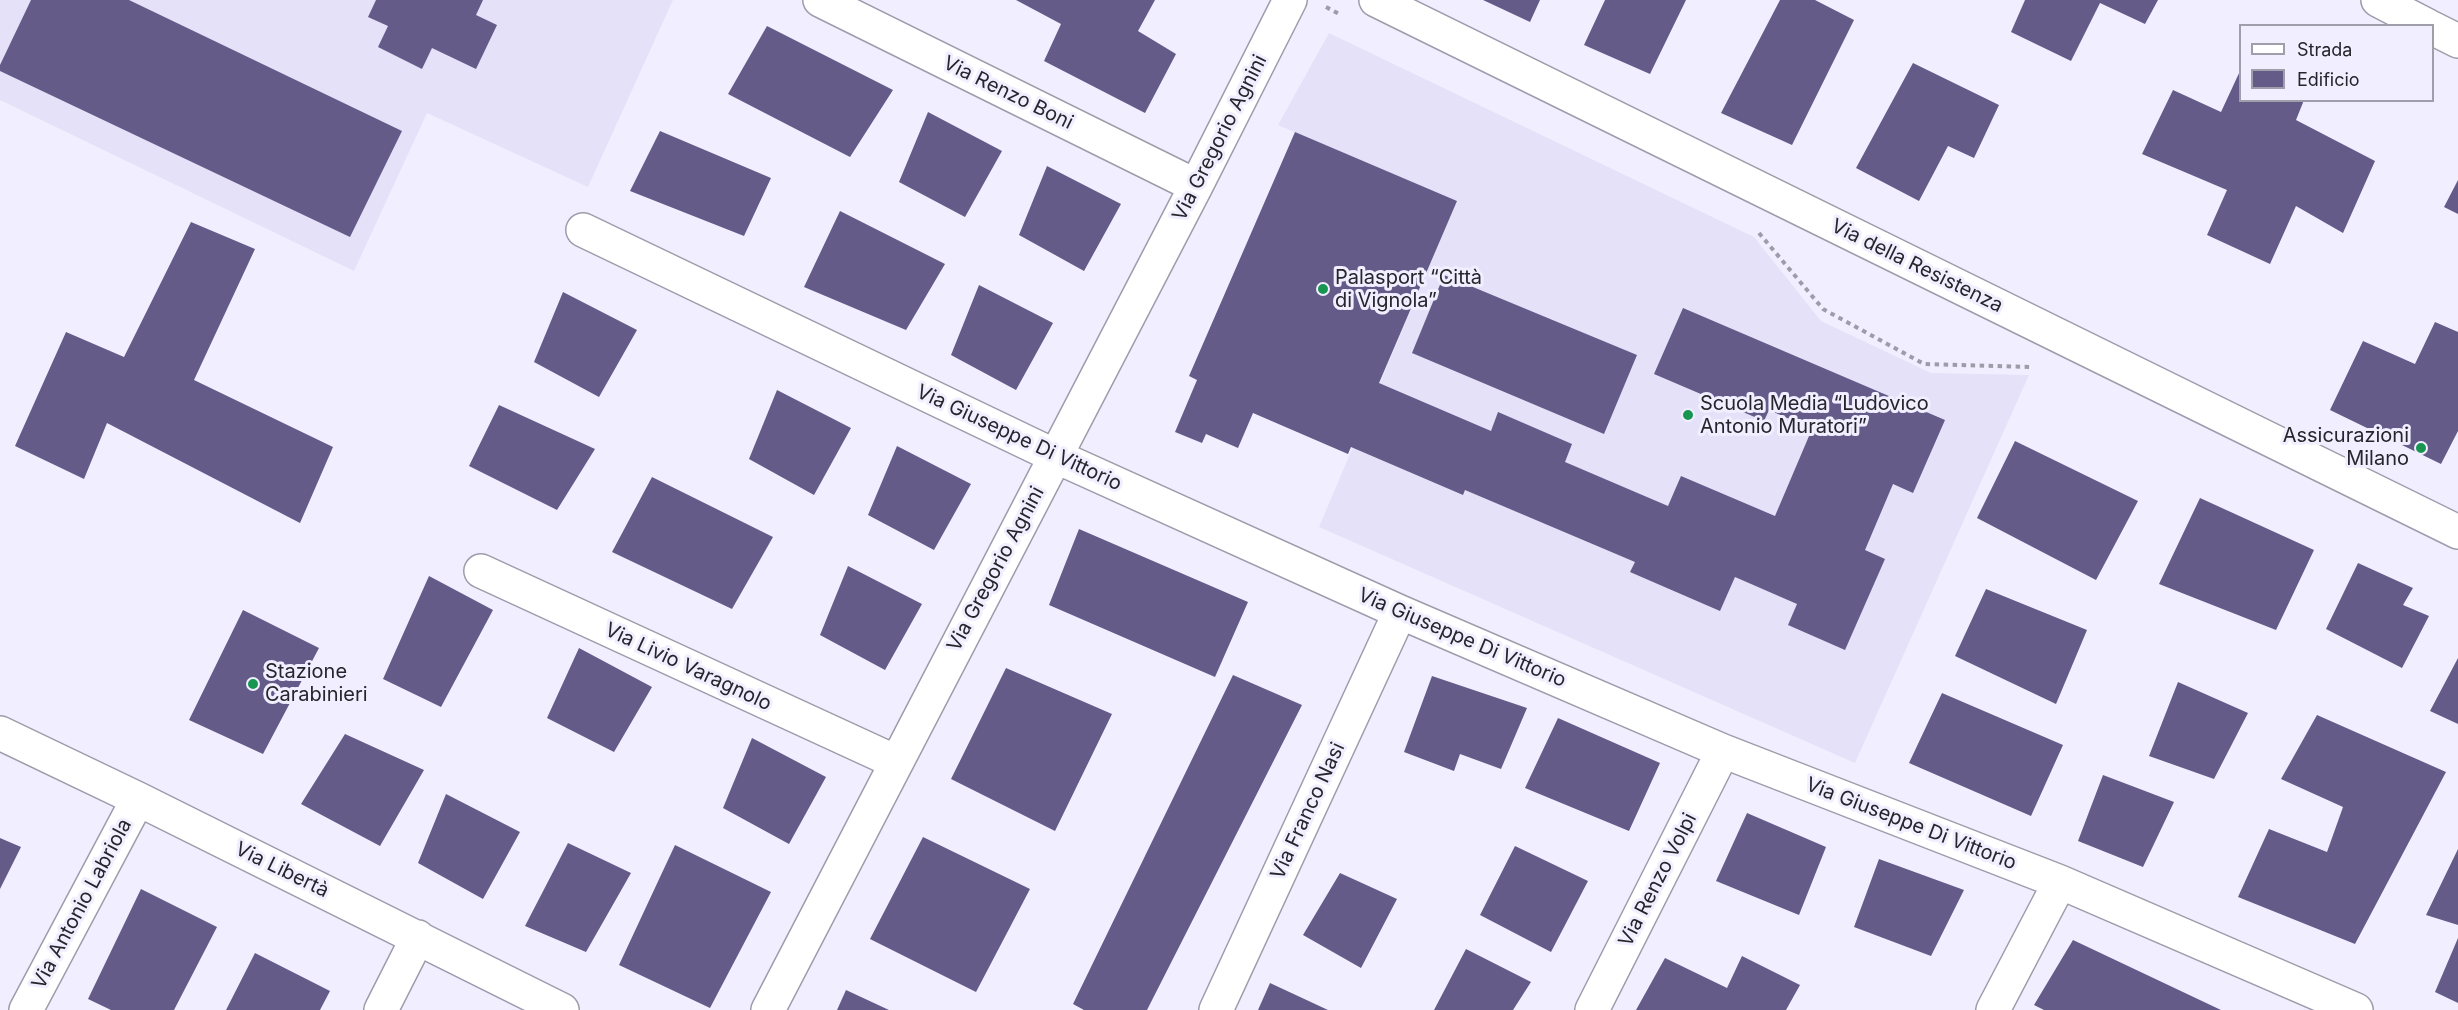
<!DOCTYPE html>
<html>
<head>
<meta charset="utf-8">
<style>
  body { margin:0 }
  #map { position:relative; width:2458px; height:1010px; overflow:hidden; background:#f1efff; font-family:Inter,sans-serif }
  canvas { display:block }
  .legend { position:absolute; left:2239px; top:24px; width:195px; height:78px; box-sizing:border-box; background:#f1efff; border:2px solid #a09eaa; margin:0; padding:8px 10px; list-style:none; font-size:18px; color:#26252b }
  .legend li { display:flex; align-items:center; gap:12px; height:30px }
  .legend b { width:30px; border:2px solid #a09eaa }
</style>
</head>
<body>
<div id="map">
<canvas width="2458" height="1010"></canvas>
<ul class="legend">
<li><b style="height:8px;background:#fff"></b>Strada</li>
<li><b style="height:16px;background:#645b88"></b>Edificio</li>
</ul>
</div>
<script>
const c = document.querySelector('canvas').getContext('2d');
c.lineJoin = 'round';
function paint(path, color) { c.fillStyle = color; c.fill(path, 'evenodd'); }
const toPath = rows => new Path2D(rows.map(r => 'M' + r).join(''));
function strokePath(path, color, width, dash) { c.strokeStyle = color; c.lineWidth = width; c.lineCap = dash ? 'butt' : 'round'; c.setLineDash(dash || []); c.stroke(path); }
function drawText(font, color, halo, rows, align = 'center') {
  c.font = font + ' Inter,sans-serif'; c.lineWidth = 6; c.setLineDash([]); c.textBaseline = 'middle'; c.strokeStyle = halo; c.fillStyle = color; for (const [text, x, y, turn = 0] of rows) {
    c.save(); c.translate(x, y); c.rotate((+turn || 0) * Math.PI / 180); c.textAlign = isNaN(turn) ? turn : align; if (halo) c.strokeText(text, 0, 0); c.fillText(text, 0, 0); c.restore();
  }
}
paint(toPath([
  [0,0,673,0,588,187,427,113,354,271,0,100],
  [1329,33,1754,237,1821,321,1931,373,2029,375,1855,763,1319,527,1457,201,1278,125]
]), '#e4e1f8');
paint(toPath([
  [31,0,129,0,402,131,350,237,0,71,0,65],
  [376,0,483,0,476,15,497,25,476,69,432,48,422,69,378,47,388,26,368,17],
  [1016,0,1155,0,1138,31,1176,54,1145,113,1044,61,1061,24],
  [1483,0,1540,0,1530,22],
  [1605,0,1686,0,1650,74,1584,45],
  [1780,0,1815,0,1854,20,1792,145,1721,113],
  [2025,0,2158,0,2145,24,2100,3,2071,61,2011,32],
  [767,26,893,90,850,157,728,94],
  [1913,63,1999,105,1974,158,1948,146,1919,201,1856,168],
  [2240,71,2240,100,2304,100,2296,120,2375,161,2343,233,2296,206,2270,264,2207,235,2227,190,2142,154,2173,90,2221,112],
  [928,112,1002,151,965,217,899,182],
  [660,131,771,178,744,236,630,191],
  [1295,132,1457,201,1379,383,1491,431,1498,412,1572,444,1565,462,1668,506,1681,476,1775,516,1812,429,1769,410,1764,421,1654,374,1683,308,1945,420,1913,493,1893,484,1865,550,1885,559,1845,650,1788,625,1797,604,1735,577,1720,611,1630,572,1635,562,1465,490,1463,495,1351,447,1348,454,1253,413,1238,448,1206,434,1202,443,1175,432,1197,380,1189,376],
  [1047,166,1121,204,1084,271,1019,235],
  [2458,180,2458,214,2444,207],
  [840,211,945,264,906,330,804,287],
  [191,222,255,249,194,380,333,447,300,523,107,423,84,479,15,446,66,332,124,357],
  [1444,275,1637,355,1604,434,1412,353],
  [979,285,1053,323,1016,390,951,355],
  [563,292,637,330,599,397,534,362],
  [2435,322,2458,332,2458,431,2441,464,2330,410,2363,341,2415,364],
  [777,390,851,428,814,495,749,459],
  [499,405,595,449,557,510,469,466],
  [2015,441,2138,501,2096,580,1977,518],
  [897,446,971,484,934,550,868,515],
  [652,477,773,537,732,609,612,552],
  [2200,498,2314,550,2276,630,2159,584],
  [1079,529,1248,602,1215,677,1049,605],
  [2358,563,2413,588,2403,605,2429,616,2402,668,2326,629],
  [848,566,922,604,885,670,820,635],
  [429,576,493,610,441,707,383,679],
  [1986,589,2087,630,2056,704,1955,656],
  [243,610,319,648,263,754,189,720],
  [579,648,652,687,614,752,547,718],
  [2458,658,2458,724,2430,711],
  [1006,668,1112,714,1055,831,951,779],
  [1233,675,1302,705,1147,1010,1084,1010,1073,1004],
  [1432,676,1527,708,1501,769,1460,754,1454,771,1404,752],
  [2178,682,2248,713,2214,779,2149,756],
  [1942,693,2063,745,2031,816,1909,763],
  [2317,715,2446,772,2355,944,2238,897,2269,829,2327,852,2343,807,2281,779],
  [1558,718,1660,763,1629,831,1525,788],
  [345,734,424,770,380,846,301,804],
  [752,738,826,777,789,844,723,808],
  [2103,775,2174,802,2143,867,2078,841],
  [446,794,520,832,483,899,418,863],
  [1747,813,1826,847,1799,915,1716,881],
  [923,837,1030,889,976,992,870,939],
  [0,838,21,847,0,889],
  [568,843,631,873,586,952,525,926],
  [675,845,771,892,710,1008,619,965],
  [1515,846,1588,881,1551,952,1480,915],
  [2458,849,2458,925,2426,915],
  [1879,859,1964,890,1931,956,1854,927],
  [1340,873,1397,899,1361,968,1303,935],
  [141,889,217,927,174,1010,111,1010,88,999],
  [2458,938,2458,1003,2435,992],
  [2073,940,2221,1010,2044,1010,2034,1005],
  [1466,949,1531,982,1513,1010,1434,1010],
  [255,953,330,991,320,1010,226,1010],
  [1742,956,1800,985,1786,1010,1636,1010,1665,958,1727,988],
  [1270,983,1328,1010,1258,1010],
  [846,990,889,1010,837,1010]
]), '#645b88');
const street = toPath([
  [820,0,1196,186],
  [1376,0,2458,532],
  [2378,0,2428,26],
  [2432,28,2458,41],
  [583,230,1055,456,1400,612,1723,751,2060,882,2356,1010],
  [481,571,896,762],
  [0,733,138,799,562,1010],
  [26,1010,138,799],
  [381,1010,418,937],
  [768,1010,1196,186,1290,0],
  [1216,1010,1400,612],
  [1592,1010,1723,751],
  [1993,1010,2060,882]
]);
strokePath(street, '#9e9caa', 36);
strokePath(toPath([
  [1326,7,1341,15],
  [1759,233,1823,309,1924,364,2032,367]
]), '#9e9ca8', 4, [4.5, 4.5]);
strokePath(street, '#fff', 33);
for (const [x, y, r, color] of [
  [1323,289,6,"#199552"],
  [1688,415,6,"#199552"],
  [2421,448,6,"#199552"],
  [253,684,6,"#199552"]
]) { const dot = new Path2D(); dot.arc(x, y, r, 0, 2 * Math.PI); c.fillStyle = color; c.fill(dot); strokePath(dot, '#f1efff', 2); }
drawText('20px', '#26252b', '#f1efff', [
  ["Via Renzo Boni",1008,93,26],
  ["Via Gregorio Agnini",1220,138,-63],
  ["Via della Resistenza",1917,266,26],
  ["Via Giuseppe Di Vittorio",1019,438,25],
  ["Via Gregorio Agnini",996,569,-62],
  ["Via Giuseppe Di Vittorio",1462,638,23],
  ["Via Livio Varagnolo",688,667,25],
  ["Via Franco Nasi",1308,811,-65],
  ["Via Giuseppe Di Vittorio",1911,824,21],
  ["Via Libertà",282,870,26],
  ["Via Renzo Volpi",1658,880,-63],
  ["Via Antonio Labriola",82,904,-62]
]);
drawText('20px', '#26252b', '#f1efff', [
  ["Palasport “Città",1335,278],
  ["di Vignola”",1335,301],
  ["Scuola Media “Ludovico",1700,404],
  ["Antonio Muratori”",1700,427],
  ["Assicurazioni",2409,436,"right"],
  ["Milano",2409,459,"right"],
  ["Stazione",265,672],
  ["Carabinieri",265,695]
], 'left');
</script>
</body>
</html>
